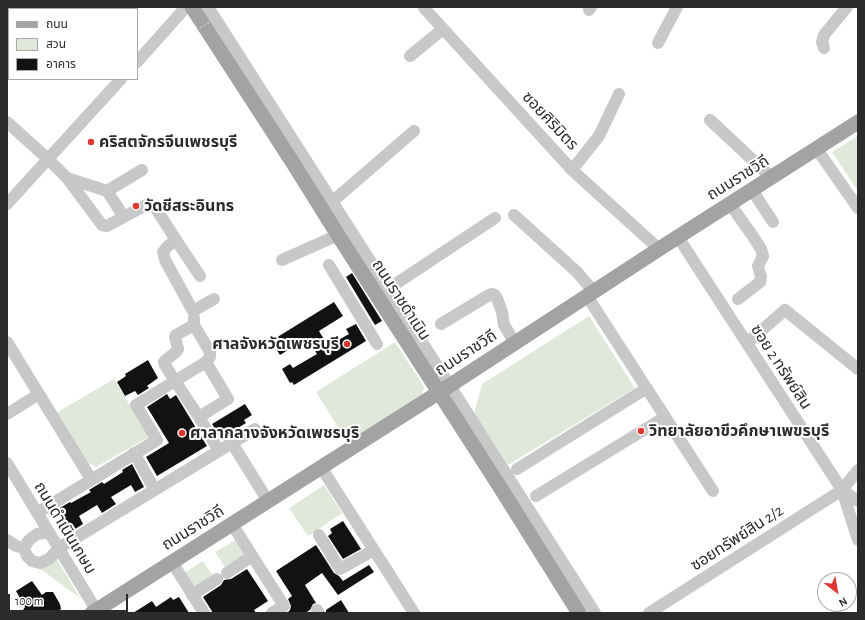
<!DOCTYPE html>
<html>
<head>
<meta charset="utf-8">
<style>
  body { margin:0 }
  #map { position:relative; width:865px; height:620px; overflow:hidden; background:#fff; font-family:"Alegreya Sans","Noto Sans Thai",sans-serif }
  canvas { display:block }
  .frame { position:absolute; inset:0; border:8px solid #2b2b2b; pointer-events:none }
  .legend { position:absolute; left:8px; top:8px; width:130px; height:72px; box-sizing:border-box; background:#fff; border:1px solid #aaa; margin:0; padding:5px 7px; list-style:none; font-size:12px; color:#2b2b2b }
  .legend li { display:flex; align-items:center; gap:8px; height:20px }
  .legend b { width:20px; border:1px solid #aaa }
  .north { position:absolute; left:817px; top:572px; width:40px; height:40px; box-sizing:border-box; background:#fff; border:1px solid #aaa; border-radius:50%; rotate:149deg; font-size:11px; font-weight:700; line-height:16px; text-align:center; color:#2b2b2b }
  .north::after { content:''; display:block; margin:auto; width:14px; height:18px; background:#df3831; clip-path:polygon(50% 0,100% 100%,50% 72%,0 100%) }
  .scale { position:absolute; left:8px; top:594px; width:120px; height:18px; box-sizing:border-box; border:2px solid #2b2b2b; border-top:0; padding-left:5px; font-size:12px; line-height:14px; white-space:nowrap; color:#2b2b2b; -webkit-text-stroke:3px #fff; paint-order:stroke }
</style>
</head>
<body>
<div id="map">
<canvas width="865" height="620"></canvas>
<div class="frame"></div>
<ul class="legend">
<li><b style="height:5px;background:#a3a3a3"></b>ถนน</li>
<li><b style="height:11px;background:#e0e9d9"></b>สวน</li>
<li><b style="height:11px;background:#121212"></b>อาคาร</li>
</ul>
<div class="north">N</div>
<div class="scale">100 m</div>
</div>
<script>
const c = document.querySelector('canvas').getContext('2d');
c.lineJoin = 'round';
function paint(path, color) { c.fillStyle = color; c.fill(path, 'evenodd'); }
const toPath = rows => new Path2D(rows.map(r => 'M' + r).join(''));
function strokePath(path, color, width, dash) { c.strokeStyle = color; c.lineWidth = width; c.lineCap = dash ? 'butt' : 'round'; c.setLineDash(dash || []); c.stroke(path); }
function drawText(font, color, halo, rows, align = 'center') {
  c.font = font + ' "Alegreya Sans","Noto Sans Thai",sans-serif'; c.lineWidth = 4; c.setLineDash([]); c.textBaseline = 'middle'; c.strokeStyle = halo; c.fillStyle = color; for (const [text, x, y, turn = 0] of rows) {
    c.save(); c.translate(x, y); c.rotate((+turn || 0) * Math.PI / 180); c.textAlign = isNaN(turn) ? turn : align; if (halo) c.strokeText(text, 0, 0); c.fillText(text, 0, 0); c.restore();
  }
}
paint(toPath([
  [858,136,858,191,832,152],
  [589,316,635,388,508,465,474,414,482,384],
  [395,342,424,387,422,396,348,443,316,392],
  [114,379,149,437,96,467,87,462,56,413],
  [324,485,342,513,308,536,289,508],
  [236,540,245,555,225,567,215,552],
  [55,556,80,598,39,568],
  [203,561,213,576,193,588,184,573]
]), '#e0e9d9');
paint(toPath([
  [352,273,382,321,375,325,346,277],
  [334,302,343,316,319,331,328,346,349,334,346,329,356,324,366,341,294,385,292,382,290,383,282,369,290,364,293,368,317,354,307,338,280,355,271,341],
  [148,360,158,378,147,386,149,388,138,395,135,391,125,396,117,382,126,376,125,374],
  [167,394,170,399,176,395,207,446,157,476,146,457,169,443,147,407],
  [245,404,252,415,244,420,246,423,225,436,223,433,219,435,212,424],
  [132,464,144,487,135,492,131,485,111,497,116,504,102,513,97,505,79,516,83,524,72,531,58,509,70,502,71,503,91,492,89,490,102,482,104,484,123,472,122,470],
  [343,521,361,549,343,559,328,536,332,533,330,529],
  [316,545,334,573,339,576,343,581,369,565,374,572,338,595,322,573,305,585,316,603,313,604,310,610,305,613,287,613,290,610,291,606,288,599,292,596,276,571],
  [247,569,268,601,254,610,256,613,213,613,203,597,221,585,224,580,231,579],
  [32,581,42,595,46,592,53,592,60,604,61,609,55,613,21,613,25,607,16,591],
  [171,597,173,600,179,597,189,613,133,613,152,601,156,607],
  [341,600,349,613,326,613,326,610]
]), '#121212');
strokePath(toPath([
  [208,7,595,613],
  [425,7,424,8,572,170,659,249],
  [589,10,591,7],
  [658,43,677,7],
  [824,48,822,42,824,35,847,7],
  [410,56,443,29],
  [137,62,186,7],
  [710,120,772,178],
  [7,122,48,159,67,178,102,225,107,226,148,204,155,207,176,240,168,246,163,252,165,260,193,311,214,299],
  [816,148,858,208],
  [572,170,599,136,619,94],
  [67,178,107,191],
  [752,190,773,222],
  [333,201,414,131],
  [7,204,121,79],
  [730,204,752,235,761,249,763,256,758,266,761,277,760,282,738,299],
  [514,215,577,272,594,292],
  [124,217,107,191,142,170],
  [678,237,842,490,858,540],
  [176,240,200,276],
  [282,260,338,235],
  [329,265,377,344],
  [388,289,495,218],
  [587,296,713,491],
  [194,318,194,325,210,352,210,357,206,362],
  [441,324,489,295,492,294,495,295,497,298,502,312,504,325,515,343],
  [7,342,91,479],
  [747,343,785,310,858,369],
  [7,414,39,394],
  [199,417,219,451],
  [232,443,255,429],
  [134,453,155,490],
  [7,463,98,613],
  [321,467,414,613],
  [517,469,647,388],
  [842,490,858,501],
  [536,496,665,417],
  [37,513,157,440,136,405,175,381,206,362,228,399,199,417,175,381,165,365,164,362,166,360,176,352,178,349,175,337,176,335,194,325],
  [232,524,284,606,272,613],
  [49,532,37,534,29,540,24,548,27,556,32,561,40,563,49,559,59,548,232,443,268,501],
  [319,535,340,569,374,550],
  [7,540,16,546,24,548],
  [172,562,204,613],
  [227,573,252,556],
  [192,595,217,579],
  [317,610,319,613],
  [649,613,842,490,858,470]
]), '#c8c8c8', 12);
strokePath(toPath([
  [192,7,293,163,338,235,498,484,579,613],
  [92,613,449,386,659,249,858,122]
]), '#a3a3a3', 15);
strokePath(toPath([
  [197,30,217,18]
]), '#c8c8c8', 1.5, [2, 2]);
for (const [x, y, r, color] of [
  [91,142,4,"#df3831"],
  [136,206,4,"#df3831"],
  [347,344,4,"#df3831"],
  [641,431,4,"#df3831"],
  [182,433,4,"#df3831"]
]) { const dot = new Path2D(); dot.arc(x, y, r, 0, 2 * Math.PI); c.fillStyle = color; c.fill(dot); strokePath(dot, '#fff', 1.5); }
drawText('16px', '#2b2b2b', '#fff', [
  ["ซอยศิริมิตร",550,121,47],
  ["ถนนราชวิถี",738,178,-32],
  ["ถนนราชดำเนิน",401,300,57],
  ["ถนนราชวิถี",466,353,-33],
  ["ซอย 2 ทรัพย์สิน",781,367,57],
  ["ถนนดำเนินเกษม",65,528,59],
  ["ถนนราชวิถี",193,528,-32],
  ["ซอยทรัพย์สิน 2/2",737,538,-33]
]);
drawText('bold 16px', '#2b2b2b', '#fff', [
  ["คริสตจักรจีนเพชรบุรี",99,142],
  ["วัดชีสระอินทร",144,206],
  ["ศาลจังหวัดเพชรบุรี",339,344,"right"],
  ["วิทยาลัยอาขีวคึกษาเพขรบุรี",649,431],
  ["ศาลากลางจังหวัดเพชรบุริ",190,433]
], 'left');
</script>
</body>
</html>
